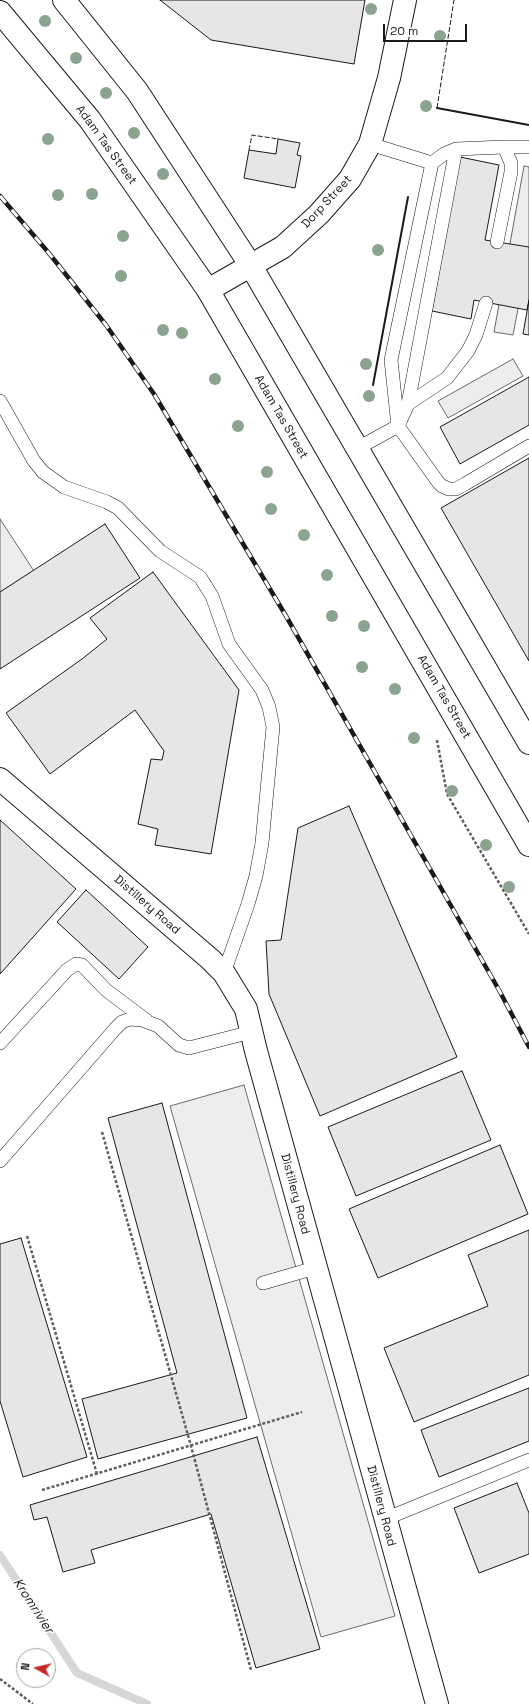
<!DOCTYPE html>
<html>
<head>
<meta charset="utf-8">
<style>
  body { margin:0 }
  #map { position:relative; width:529px; height:1704px; overflow:hidden; background:#fff; font-family:"Space Grotesk",sans-serif }
  canvas { display:block }
  .north { position:absolute; left:16px; top:1648px; width:40px; height:40px; box-sizing:border-box; background:#fff; border:1px solid #a3a3a3; border-radius:50%; rotate:278deg; font-size:11px; font-weight:700; line-height:16px; text-align:center; color:#1a1a1a }
  .north::after { content:''; display:block; margin:auto; width:14px; height:18px; background:#c62828; clip-path:polygon(50% 0,100% 100%,50% 72%,0 100%) }
  .scale { position:absolute; left:383px; top:24px; width:84px; height:18px; box-sizing:border-box; border:2px solid #1a1a1a; border-top:0; padding-left:5px; font-size:12px; line-height:14px; white-space:nowrap; color:#1a1a1a; -webkit-text-stroke:3px #fff; paint-order:stroke }
</style>
</head>
<body>
<div id="map">
<canvas width="529" height="1704"></canvas>
<div class="north">N</div>
<div class="scale">20 m</div>
</div>
<script>
const c = document.querySelector('canvas').getContext('2d');
c.lineJoin = 'round';
function paint(path, color) { c.fillStyle = color; c.fill(path, 'evenodd'); }
const toPath = rows => new Path2D(rows.map(r => 'M' + r).join(''));
function strokePath(path, color, width, dash) { c.strokeStyle = color; c.lineWidth = width; c.lineCap = dash ? 'butt' : 'round'; c.setLineDash(dash || []); c.stroke(path); }
function drawText(font, color, halo, rows, align = 'center') {
  c.font = font + ' "Space Grotesk",sans-serif'; c.lineWidth = 3; c.setLineDash([]); c.textBaseline = 'middle'; c.strokeStyle = halo; c.fillStyle = color; for (const [text, x, y, turn = 0] of rows) {
    c.save(); c.translate(x, y); c.rotate((+turn || 0) * Math.PI / 180); c.textAlign = isNaN(turn) ? turn : align; if (halo) c.strokeText(text, 0, 0); c.fillText(text, 0, 0); c.restore();
  }
}
const built = toPath([
  [524,166,529,167,529,251,513,335,494,332,524,166],
  [513,359,523,376,448,418,438,401,513,359],
  [0,519,34,571,0,592,0,519],
  [244,1085,395,1616,321,1637,170,1106,244,1085]
]);
paint(built, '#ededed');
strokePath(built, '#6a6a6a', 1);
strokePath(toPath([
  [0,1555,77,1673,147,1704]
]), '#d7d7d7', 8);
const building = toPath([
  [160,0,365,0,354,64,211,40,160,0],
  [278,139,300,143,297,155,301,156,295,188,244,178,249,150,276,154,278,139],
  [460,157,499,165,485,240,529,247,529,300,527,310,474,300,471,319,432,311,460,157],
  [529,300,529,335,523,334,529,300],
  [529,377,529,425,460,464,440,427,529,377],
  [529,458,529,661,441,508,529,458],
  [105,524,140,578,0,669,0,592,105,524],
  [153,572,239,690,211,854,155,845,158,829,138,824,151,759,162,760,164,751,135,710,50,774,6,713,82,659,107,639,90,618,153,572],
  [349,806,457,1057,320,1116,269,994,266,941,281,940,298,828,349,806],
  [0,820,76,889,0,974,0,820],
  [86,890,148,947,119,979,57,922,86,890],
  [462,1071,491,1140,356,1196,328,1127,462,1071],
  [162,1103,247,1418,98,1459,82,1399,177,1373,108,1118,162,1103],
  [500,1145,528,1214,378,1278,349,1209,500,1145],
  [529,1230,529,1375,414,1422,384,1348,488,1306,468,1255,529,1230],
  [21,1238,87,1457,23,1477,0,1401,0,1244,21,1238],
  [529,1388,529,1441,439,1477,421,1430,529,1388],
  [257,1437,320,1649,256,1668,211,1514,91,1550,95,1563,63,1572,47,1517,34,1520,30,1505,257,1437],
  [517,1483,529,1513,529,1554,479,1573,454,1508,517,1483]
]);
paint(building, '#e6e6e6');
strokePath(building, '#1a1a1a', 1);
const service = toPath([
  [370,144,432,163,391,360,398,426,438,482,442,486,449,489,456,489,465,484,529,446],
  [432,163,444,154,456,149,504,147,529,147],
  [497,242,511,172,511,163,504,147],
  [0,401,34,461,43,472,64,487,107,502,118,508,160,551,200,577,212,596,229,644,262,690,269,707,273,727,262,843,256,876,248,904,224,973],
  [408,404,456,149],
  [358,448,398,426,408,404,447,378,468,351,476,335,486,303],
  [0,1043,67,970,76,964,82,965,106,990,146,1020],
  [0,1161,115,1029,122,1022,130,1019,142,1020,158,1026,179,1045,189,1048,251,1032],
  [263,1283,315,1268],
  [385,1519,529,1460]
]);
const minor = toPath([
  [0,779,210,959,224,973,246,1009,256,1051,437,1704]
]);
const tertiary = toPath([
  [208,290,283,247,319,214,350,179,370,144,389,78,405,0]
]);
const secondary = toPath([
  [64,0,137,91,251,266,529,743],
  [0,12,90,120,208,290,529,845]
]);
strokePath(service, '#1a1a1a', 14);
strokePath(minor, '#1a1a1a', 24);
strokePath(tertiary, '#1a1a1a', 24);
strokePath(secondary, '#1a1a1a', 24);
strokePath(toPath([
  [437,740,447,794,529,934],
  [102,1132,191,1446,251,1670],
  [27,1236,97,1474],
  [42,1490,302,1412],
  [0,1679,33,1704]
]), '#5f5f5f', 2.5, [3, 2]);
strokePath(service, '#fff', 13);
strokePath(minor, '#fff', 22);
strokePath(tertiary, '#fff', 22);
strokePath(secondary, '#fff', 22);
const rail = toPath([
  [0,196,48,252,106,325,154,394,286,616,499,990,529,1047]
]);
strokePath(rail, '#1a1a1a', 4.5);
strokePath(rail, '#fff', 3, [9]);
strokePath(toPath([
  [437,108,454,0],
  [249,150,252,135,278,139]
]), '#1a1a1a', 1, [5, 2]);
strokePath(toPath([
  [437,108,529,125],
  [373,385,408,197]
]), '#1a1a1a', 2);
c.fillStyle = '#8aa48f';
for (const [x, y] of [
  [371,9],
  [45,21],
  [440,36],
  [76,58],
  [106,93],
  [426,106],
  [134,133],
  [48,139],
  [163,174],
  [92,194],
  [58,195],
  [123,236],
  [378,250],
  [121,276],
  [163,330],
  [182,333],
  [366,364],
  [215,379],
  [369,396],
  [238,426],
  [267,472],
  [271,509],
  [304,535],
  [327,575],
  [332,616],
  [364,626],
  [362,667],
  [395,689],
  [414,738],
  [452,791],
  [486,845],
  [509,887]
]) { c.beginPath(); c.arc(x, y, 6, 0, 2 * Math.PI); c.fill(); }
drawText('12px', '#1a1a1a', '#fff', [
  ["Adam Tas Street",106,145,54],
  ["Dorp Street",327,202,-47],
  ["Adam Tas Street",281,417,60],
  ["Adam Tas Street",444,697,60],
  ["Distillery Road",147,905,41],
  ["Distillery Road",295,1194,75],
  ["Distillery Road",381,1506,75]
]);
drawText('italic 13px', '#1a1a1a', '#fff', [
  ["Kromrivier",33,1606,57]
]);
</script>
</body>
</html>
